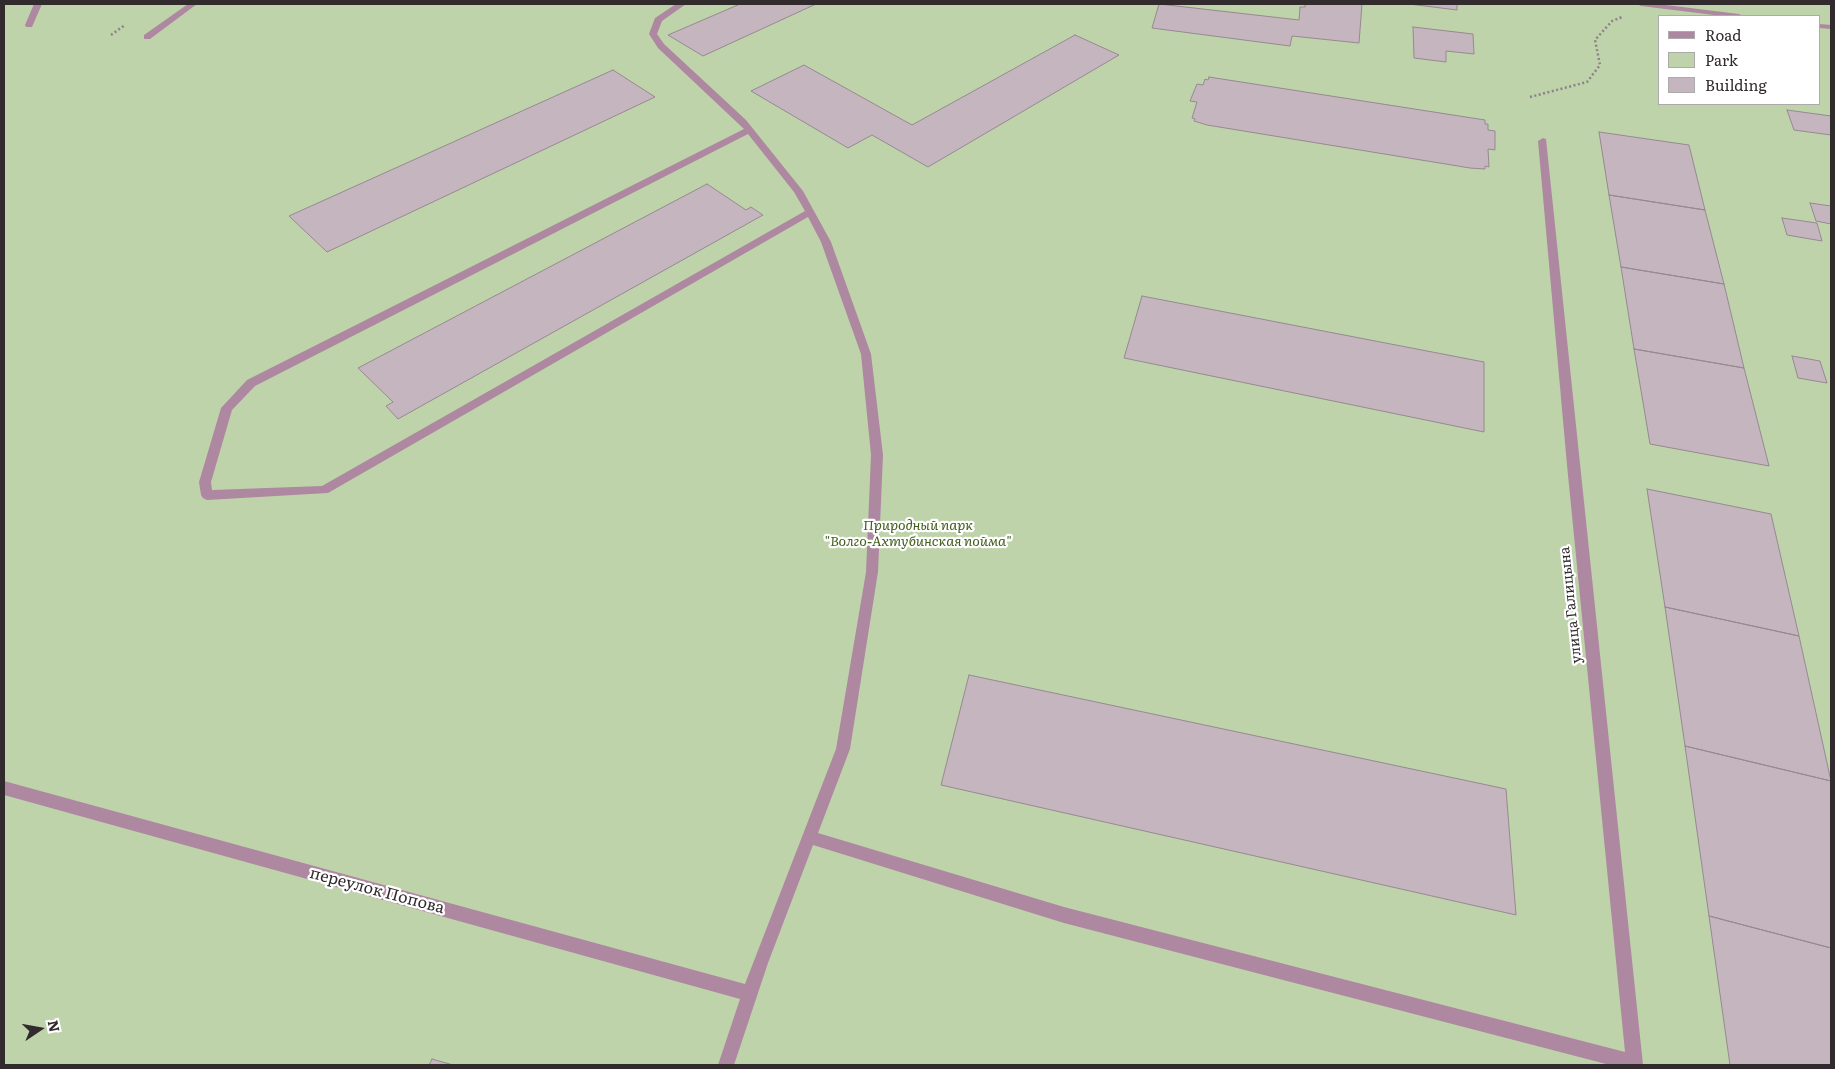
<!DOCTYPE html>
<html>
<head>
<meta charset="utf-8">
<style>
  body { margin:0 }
  #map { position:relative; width:1835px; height:1069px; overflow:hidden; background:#f0e1eb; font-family:Literata,serif }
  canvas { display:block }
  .frame { position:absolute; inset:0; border:5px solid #312b2e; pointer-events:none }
  .legend { position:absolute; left:1658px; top:15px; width:162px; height:90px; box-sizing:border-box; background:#fff; border:1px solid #adaaab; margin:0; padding:6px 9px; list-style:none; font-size:15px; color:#312b2e }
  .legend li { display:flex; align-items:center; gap:10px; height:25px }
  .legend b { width:25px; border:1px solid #adaaab }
  .north { position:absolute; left:15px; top:1004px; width:50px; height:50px; -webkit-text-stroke:4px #fff; paint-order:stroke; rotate:78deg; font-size:14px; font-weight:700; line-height:20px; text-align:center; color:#312b2e }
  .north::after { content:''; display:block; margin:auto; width:18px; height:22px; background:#312b2e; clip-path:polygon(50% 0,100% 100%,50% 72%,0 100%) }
</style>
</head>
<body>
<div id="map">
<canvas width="1835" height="1069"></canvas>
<div class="frame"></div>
<ul class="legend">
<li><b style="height:6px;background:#ae88a1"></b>Road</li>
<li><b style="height:14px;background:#bfd3ab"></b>Park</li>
<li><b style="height:14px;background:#c4b5bf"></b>Building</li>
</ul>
<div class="north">N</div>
</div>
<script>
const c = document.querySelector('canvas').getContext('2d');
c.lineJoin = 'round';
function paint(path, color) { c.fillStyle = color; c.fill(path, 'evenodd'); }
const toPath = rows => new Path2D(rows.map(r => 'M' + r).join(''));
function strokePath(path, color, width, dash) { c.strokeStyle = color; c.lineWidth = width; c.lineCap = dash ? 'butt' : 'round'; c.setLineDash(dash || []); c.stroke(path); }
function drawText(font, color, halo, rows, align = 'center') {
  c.font = font + ' Literata,serif'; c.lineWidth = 4.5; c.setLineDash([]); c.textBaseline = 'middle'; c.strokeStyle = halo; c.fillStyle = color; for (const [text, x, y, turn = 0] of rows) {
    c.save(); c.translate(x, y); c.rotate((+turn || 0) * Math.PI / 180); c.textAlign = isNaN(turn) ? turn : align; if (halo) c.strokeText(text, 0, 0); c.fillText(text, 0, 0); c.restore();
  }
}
paint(toPath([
  [4,4,1831,4,1831,1065,4,1065],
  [1659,16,1819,16,1819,104,1659,104]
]), '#bfd3ab');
const building = toPath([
  [740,4,816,4,703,56,668,35,740,4],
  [1159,4,1299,20,1300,7,1305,7,1305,4,1362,4,1359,43,1292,36,1290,46,1152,28,1159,4],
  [1409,4,1457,4,1457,10,1409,4],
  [1413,27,1473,34,1474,54,1446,51,1446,62,1414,58,1413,27],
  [1075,35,1119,55,928,167,872,135,848,148,751,91,804,65,912,125,1075,35],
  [613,70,655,97,327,252,289,216,613,70],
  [1209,77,1485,120,1485,124,1488,124,1488,130,1495,131,1495,150,1488,149,1489,167,1485,166,1485,169,1470,168,1207,125,1194,121,1195,119,1192,118,1197,102,1190,101,1197,84,1203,85,1205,79,1208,80,1209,77],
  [1787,110,1831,116,1831,135,1794,130,1787,110],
  [1599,132,1689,145,1705,210,1609,195,1599,132],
  [707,184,746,210,751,207,763,215,398,419,386,406,393,402,358,368,707,184],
  [1609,195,1705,210,1724,284,1621,267,1609,195],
  [1810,203,1831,206,1831,224,1816,221,1810,203],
  [1782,218,1817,223,1822,241,1787,235,1782,218],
  [1621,267,1724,284,1744,368,1634,349,1621,267],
  [1142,296,1484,362,1484,432,1124,358,1142,296],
  [1634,349,1744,368,1769,466,1650,444,1634,349],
  [1792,356,1820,361,1827,383,1798,378,1792,356],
  [1647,489,1771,514,1799,636,1665,607,1647,489],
  [1665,607,1799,636,1831,781,1685,746,1665,607],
  [969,675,1506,789,1516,915,941,785,969,675],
  [1685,746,1831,781,1831,948,1709,916,1685,746],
  [1709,916,1831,948,1831,1065,1730,1065,1709,916],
  [432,1059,453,1065,429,1065,432,1059]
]);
paint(building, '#c4b5bf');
strokePath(building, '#978992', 1);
strokePath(toPath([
  [111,35,125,25],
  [1530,97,1587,82,1600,65,1595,40,1612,21,1622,17]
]), '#8c8188', 2.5, [2, 2.5]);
paint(toPath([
  [34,4,42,4,32,27,26,27,25,25,34,4],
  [188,4,197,4,150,39,144,39,144,35,188,4],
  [676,4,686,4,662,21,657,34,664,44,746,120,803,191,831,242,871,354,883,455,878,572,850,749,818,833,1064,907,1625,1052,1567,465,1538,141,1543,138,1546,139,1643,1065,1610,1065,1064,923,813,845,768,963,734,1065,718,1065,740,999,4,795,4,781,745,984,836,749,866,572,871,455,861,354,821,242,808,217,328,493,207,500,203,498,201,495,199,482,221,408,247,380,744,129,658,48,649,34,655,18,676,4],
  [748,134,794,192,805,211,322,486,212,490,211,482,232,410,255,386,748,134],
  [1637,4,1658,4,1739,14,1743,16,1722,16,1641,6,1637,4],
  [1819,24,1831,25,1831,29,1819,28,1819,24]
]), '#ae88a1');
drawText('italic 14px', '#445f1d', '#fff', [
  ["Природный парк",918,526],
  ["\"Волго-Ахтубинская пойма\"",918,542]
]);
drawText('14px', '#312b2e', '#fff', [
  ["улица Галицына",1571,605,-96]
]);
drawText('16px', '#312b2e', '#fff', [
  ["переулок Попова",377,891,15]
]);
</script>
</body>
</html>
